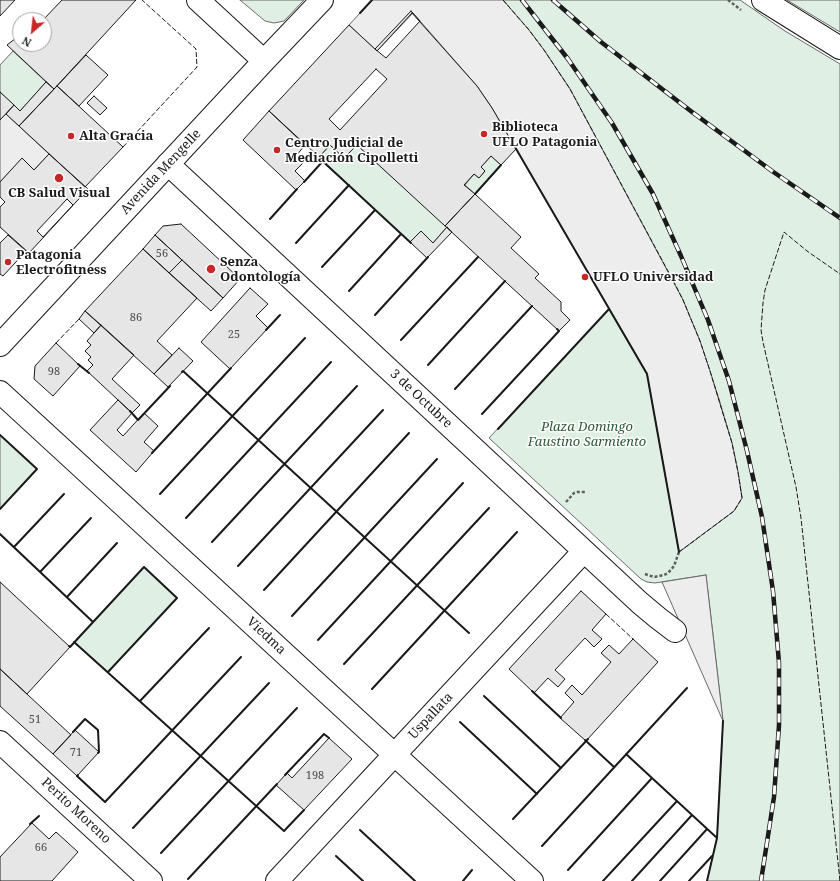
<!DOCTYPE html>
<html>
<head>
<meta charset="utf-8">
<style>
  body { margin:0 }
  #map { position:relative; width:840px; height:881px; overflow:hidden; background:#fff; font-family:"Noto Serif",serif }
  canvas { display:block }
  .north { position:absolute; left:12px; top:12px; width:40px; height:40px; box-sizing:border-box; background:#fff; border:1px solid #a3a3a3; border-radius:50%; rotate:208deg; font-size:11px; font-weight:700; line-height:16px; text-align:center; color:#1a1a1a }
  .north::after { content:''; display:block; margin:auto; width:14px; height:18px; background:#c62828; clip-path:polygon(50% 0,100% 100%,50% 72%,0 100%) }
</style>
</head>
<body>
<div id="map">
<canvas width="840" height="881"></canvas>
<div class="north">N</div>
</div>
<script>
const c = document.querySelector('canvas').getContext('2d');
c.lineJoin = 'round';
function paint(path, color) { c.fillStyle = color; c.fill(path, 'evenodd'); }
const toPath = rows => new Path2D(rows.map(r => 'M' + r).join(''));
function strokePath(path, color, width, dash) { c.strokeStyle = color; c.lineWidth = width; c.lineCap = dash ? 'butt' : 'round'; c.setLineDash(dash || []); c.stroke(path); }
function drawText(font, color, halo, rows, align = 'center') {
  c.font = font + ' "Noto Serif",serif'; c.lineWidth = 3; c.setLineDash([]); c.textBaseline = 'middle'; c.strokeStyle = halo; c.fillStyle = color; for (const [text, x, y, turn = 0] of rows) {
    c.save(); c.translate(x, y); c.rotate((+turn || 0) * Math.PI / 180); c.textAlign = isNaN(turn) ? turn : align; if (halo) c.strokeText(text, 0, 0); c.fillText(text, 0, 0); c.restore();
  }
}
const green = toPath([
  [240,0,304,0,284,21,274,23,265,21,240,0],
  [503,0,740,0,785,31,840,64,840,881,707,881,717,838,723,721,706,575,655,583,647,582,641,579,489,438,609,309,647,374,679,552,734,511,742,498,738,472,732,443,719,399,700,341,683,300,668,272,570,89,544,50,529,30,503,0],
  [787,0,840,0,840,32,787,0],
  [13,51,46,82,20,111,0,92,0,65,13,51],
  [330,145,344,158,357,145,447,227,433,243,421,231,410,242,319,157,330,145],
  [491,156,501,165,475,194,465,185,474,174,479,178,485,171,481,167,491,156],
  [0,435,37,469,0,509,0,435],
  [144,567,177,598,108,672,74,642,144,567]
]);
paint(green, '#e0efe3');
strokePath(green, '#6a6a6a', 1);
const parking = toPath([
  [372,0,503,0,529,30,544,50,570,89,668,272,683,300,700,341,710,371,732,443,738,472,742,498,734,511,679,552,647,373,516,149,492,108,477,86,413,13,377,51,349,25,372,0],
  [6,114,49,154,34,170,22,159,0,182,0,120,6,114],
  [706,575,723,721,662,582,706,575]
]);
paint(parking, '#ededed');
strokePath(parking, '#6a6a6a', 1);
const building = toPath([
  [0,0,15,0,0,16,0,0],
  [62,0,136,0,54,89,7,45,20,35,20,44,44,44,44,20,43,20,62,0],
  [411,11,420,21,386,58,375,49,411,11],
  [412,13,477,86,492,108,516,149,501,165,491,156,481,167,485,171,479,178,474,174,464,185,475,194,445,226,357,145,344,158,330,145,319,157,269,111,349,25,377,51,412,13],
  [86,55,108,75,79,106,57,86,86,55],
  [376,69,387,79,340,130,329,119,376,69],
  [46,82,54,89,19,126,6,114,14,105,20,111,46,82],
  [57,86,123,147,85,187,19,126,57,86],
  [0,92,14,105,0,120,0,92],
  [94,96,107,108,100,115,87,103,94,96],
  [269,111,305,145,296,156,303,163,295,171,305,181,296,190,243,140,269,111],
  [49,154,88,189,29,253,0,227,0,207,5,202,0,197,0,182,22,158,34,170,49,154],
  [475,194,521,237,511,248,539,274,535,278,561,302,561,311,570,320,559,331,445,226,475,194],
  [67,199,73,205,43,237,37,231,67,199],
  [181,224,240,279,223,298,155,235,163,226,181,224],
  [447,227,452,232,427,258,410,242,421,231,433,243,447,227],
  [8,235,26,251,3,276,0,274,0,243,8,235],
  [155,235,182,260,169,273,143,249,155,235],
  [143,249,197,298,157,341,172,355,154,374,85,311,143,249],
  [182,260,223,298,211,311,169,273,182,260],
  [250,288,268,304,256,316,268,328,230,369,201,342,250,288],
  [85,311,101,325,94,333,79,319,85,311],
  [101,325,134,355,112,379,140,405,132,413,87,371,93,365,88,360,91,357,85,351,91,345,87,341,101,325],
  [56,343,80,366,53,396,34,379,35,366,56,343],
  [179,348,193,361,168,387,154,374,179,348],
  [118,400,132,413,117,430,123,436,144,413,158,426,144,442,154,451,136,472,90,430,118,400],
  [0,582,70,647,27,694,0,669,0,582],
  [581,591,606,614,592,630,602,639,594,647,585,638,555,670,565,679,558,687,548,678,534,693,509,669,581,591],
  [633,639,658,662,586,741,560,718,574,702,565,693,572,685,582,695,611,662,601,653,609,645,619,654,633,639],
  [0,669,71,735,53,754,0,706,0,669],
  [75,730,99,752,77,776,53,754,75,730],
  [329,738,352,759,304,810,276,785,287,773,292,778,329,738],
  [32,823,49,839,56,832,78,852,52,881,0,881,0,857,32,823]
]);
paint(building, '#e6e6e6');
strokePath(building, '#1a1a1a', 1);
const minor = toPath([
  [168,164,640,603,658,618,675,631],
  [0,392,532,881],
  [0,742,151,881],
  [277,881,584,551]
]);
const major = toPath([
  [198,0,264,61],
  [763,0,840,48],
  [0,345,264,61,322,0]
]);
strokePath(minor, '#1a1a1a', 24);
strokePath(major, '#1a1a1a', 24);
strokePath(toPath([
  [728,0,741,10],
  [566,502,574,493,577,492,585,492],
  [645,574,654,577,664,575,668,573,674,566,679,552]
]), '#5f5f5f', 2.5, [3, 2]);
strokePath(minor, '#fff', 22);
strokePath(major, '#fff', 22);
const rail = toPath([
  [522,0,568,59,612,123,653,194,681,256,708,320,729,381,747,451,762,517,773,591,779,663,779,725,774,797,761,881],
  [553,0,601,42,692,112,772,171,840,218]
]);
strokePath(rail, '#1a1a1a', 4.5);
strokePath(rail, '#fff', 3, [9]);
strokePath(toPath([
  [503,0,529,30,544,50,570,89,676,286,683,300,700,341,710,371,732,443,738,472,742,498,734,511,679,552],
  [123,147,197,67,196,49,142,0],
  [56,343,79,319],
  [606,614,633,639],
  [840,881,801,518,796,487,763,342,761,330,763,303,765,290,784,232,807,251,840,274]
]), '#1a1a1a', 1, [5, 2]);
strokePath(toPath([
  [360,13,372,0],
  [515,147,647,374,679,552],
  [317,156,411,243],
  [304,182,323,161],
  [475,194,501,165],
  [270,219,297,189],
  [296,243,349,185],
  [322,267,375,210],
  [349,291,401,234],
  [375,315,428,257],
  [266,330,280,315],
  [401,340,478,257],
  [78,364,89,373],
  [428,365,505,281],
  [182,372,183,371,469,633],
  [455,389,532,306],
  [130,411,138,420,170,386],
  [482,414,559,331,557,329],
  [498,429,609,309],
  [0,435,37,469,0,509],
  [152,453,231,368],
  [160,494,305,338],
  [186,518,331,362],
  [0,534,93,622],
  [212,542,357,386],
  [14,547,64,494],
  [238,566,383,410],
  [40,572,91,518],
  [264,590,409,433],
  [67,597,117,543],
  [292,616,437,459],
  [318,640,463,483],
  [74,642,284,831,304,810],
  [69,646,70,647,144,567,177,598,108,672],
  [344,664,489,508],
  [372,689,517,532],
  [532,691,561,718],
  [484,696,561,768],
  [140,701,209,628],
  [460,722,537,794],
  [73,732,85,719,98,730,99,752,98,753],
  [585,740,614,767],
  [626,754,717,838],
  [78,775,77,776,105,802,241,657],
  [285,775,324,734,329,738],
  [513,819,588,739],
  [30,824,39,816],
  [133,828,269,683],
  [360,830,415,881],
  [542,846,687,688],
  [161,853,297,708],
  [336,856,363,881],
  [568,870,652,778],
  [188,879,277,784],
  [463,881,472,870],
  [603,881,677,801],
  [632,881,692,815],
  [660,881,707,829],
  [689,881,712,856],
  [707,881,717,838,723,721]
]), '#1a1a1a', 2);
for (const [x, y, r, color] of [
  [484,134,4,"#c62828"],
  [71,136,4,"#c62828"],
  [277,150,4,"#c62828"],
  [59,178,5,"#c62828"],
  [8,262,4,"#c62828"],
  [211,269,5,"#c62828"],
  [585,277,4,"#c62828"]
]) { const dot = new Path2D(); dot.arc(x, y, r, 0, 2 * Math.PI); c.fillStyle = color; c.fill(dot); strokePath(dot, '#fff', 1.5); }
drawText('11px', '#4d4d4d', null, [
  ["56",162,254],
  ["86",136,318],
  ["25",234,335],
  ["98",54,372],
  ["51",35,720],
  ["71",76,753],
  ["198",315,776],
  ["66",41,848]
]);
drawText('bold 13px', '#1a1a1a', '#fff', [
  ["Biblioteca",492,127],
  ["UFLO Patagonia",492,142],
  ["Alta Gracia",79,136],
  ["Centro Judicial de",285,143],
  ["Mediación Cipolletti",285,158],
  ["CB Salud Visual",59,193,"center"],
  ["Patagonia",16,255],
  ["Electrofitness",16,270],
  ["Senza",220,262],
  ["Odontología",220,277],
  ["UFLO Universidad",593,277]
], 'left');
drawText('13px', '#1a1a1a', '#fff', [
  ["Avenida Mengelle",161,172,-47],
  ["3 de Octubre",421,399,43],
  ["Viedma",266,636,43],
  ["Uspallata",431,716,-47],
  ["Perito Moreno",76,811,43]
]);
drawText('italic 13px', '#2b5a34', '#fff', [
  ["Plaza Domingo",587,427],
  ["Faustino Sarmiento",587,442]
]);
</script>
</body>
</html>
